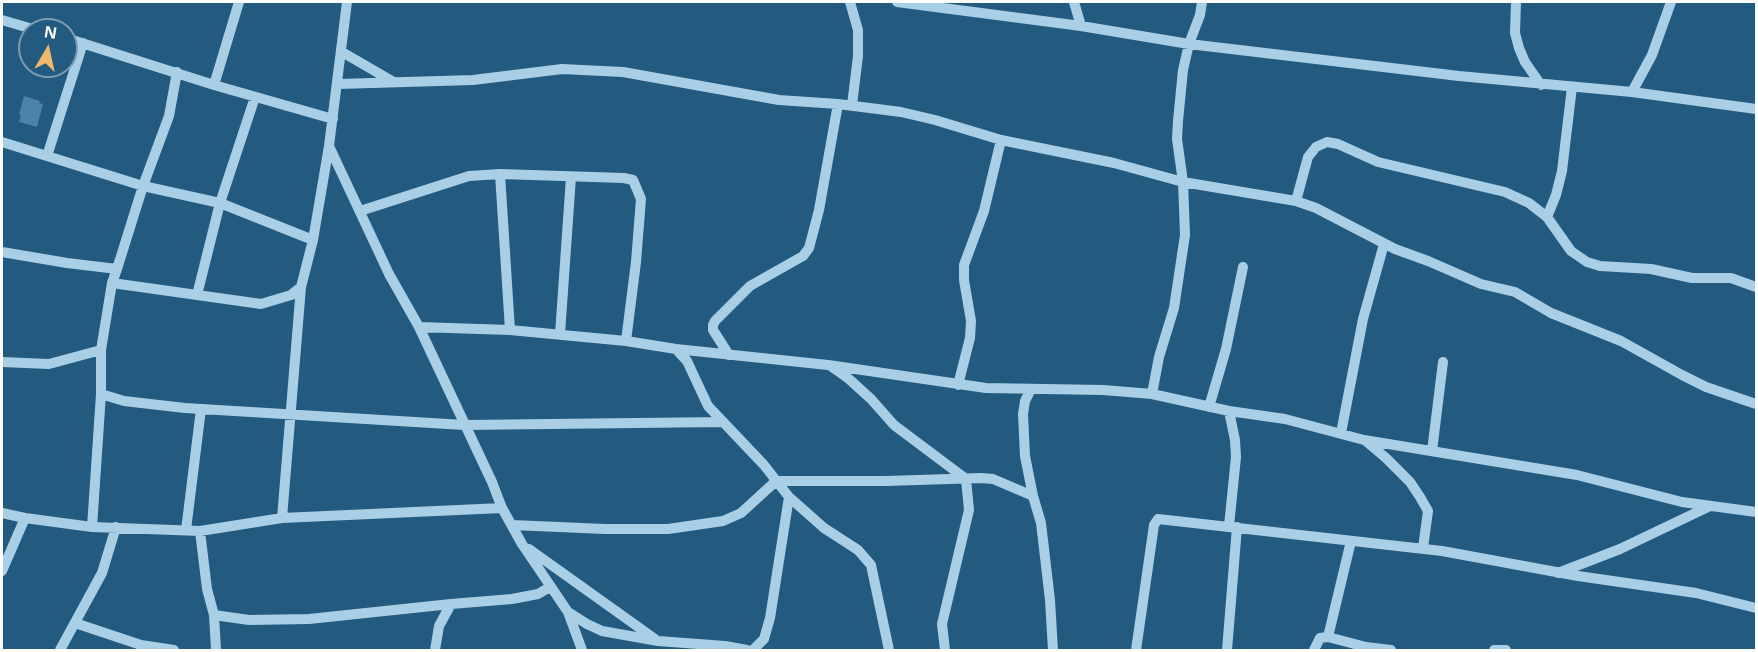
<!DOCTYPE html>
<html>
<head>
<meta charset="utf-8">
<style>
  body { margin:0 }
  #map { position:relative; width:1758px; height:652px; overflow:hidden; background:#235a7f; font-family:"Open Sans",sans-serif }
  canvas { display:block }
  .frame { position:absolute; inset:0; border:3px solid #fff; pointer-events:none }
  .north { position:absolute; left:18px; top:18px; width:60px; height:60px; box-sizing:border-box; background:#235a7f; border:2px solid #7b9cb2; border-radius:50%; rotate:9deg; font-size:16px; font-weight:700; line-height:24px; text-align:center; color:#fff }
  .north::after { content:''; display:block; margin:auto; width:21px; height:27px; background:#f1b66c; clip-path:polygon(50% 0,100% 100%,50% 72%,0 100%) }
</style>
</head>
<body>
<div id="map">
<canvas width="1758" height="652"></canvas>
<div class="frame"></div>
<div class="north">N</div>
</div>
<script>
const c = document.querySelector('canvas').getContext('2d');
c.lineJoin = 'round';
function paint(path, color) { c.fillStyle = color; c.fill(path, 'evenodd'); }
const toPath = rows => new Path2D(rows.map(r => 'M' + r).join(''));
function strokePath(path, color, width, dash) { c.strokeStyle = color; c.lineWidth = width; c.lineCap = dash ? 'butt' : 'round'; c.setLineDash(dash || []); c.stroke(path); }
paint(toPath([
  [24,96,40,101,39,103,43,104,37,127,19,122,21,115,19,114]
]), '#4b84a8');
strokePath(toPath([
  [850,2,858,30,858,56,852,105],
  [897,2,1081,26,1189,44,1459,76,1632,92,1756,109],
  [1074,2,1081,26],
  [1516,2,1515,33,1519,48,1525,62,1541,85],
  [2,20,36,30],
  [66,38,214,85,333,119],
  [342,52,392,81],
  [338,84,473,80,562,69,623,72,779,100,838,104,901,112,935,120,1001,140,984,211,964,265,964,280,971,321,970,338,958,385],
  [214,85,239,2],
  [1632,92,1652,55,1671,2],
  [1001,140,1114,163,1183,182,1296,201,1316,208,1395,249,1428,261,1481,284,1515,292,1551,313,1621,341,1682,375,1706,387,1756,404],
  [2,142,143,186,220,203,313,240],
  [329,146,389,274,419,327,510,330,626,341,676,349,828,365,986,388,1103,390,1152,394,1229,411,1285,419,1364,440,1577,475,1682,502,1756,512],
  [47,156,83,43],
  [500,174,510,330],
  [1296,201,1308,157,1316,147,1327,142,1338,144,1378,162,1505,192,1529,203,1547,217,1571,251,1587,262,1600,266,1651,269,1692,278,1731,278,1756,287],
  [360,211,469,176,500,174,624,178,633,180,641,199,636,262,626,341],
  [1547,217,1556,195,1562,171,1572,87],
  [2,252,67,263,117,269,143,186,169,116,177,72],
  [112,283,261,304,291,295,301,287],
  [197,295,220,203,255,97],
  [419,327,492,482,502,508,522,544,568,612,587,624,602,631,658,641,725,646,747,650],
  [560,334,571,177],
  [676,349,687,361,708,406,764,465,789,497,824,528,858,550,871,565,889,650],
  [729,355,713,330,713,325,715,321,750,286,803,256,809,248,819,210,838,104],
  [2,362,49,364,101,350],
  [832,367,849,379,871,399,894,425,966,479,969,510,942,624,945,650],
  [1031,389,1025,401,1023,414,1025,456,1033,496,1041,523,1050,600,1053,650],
  [101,394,124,401,185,408,464,425,722,422],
  [1152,394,1159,357,1174,308,1185,235,1183,182,1177,139,1178,121,1183,70,1189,44,1200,15,1202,2],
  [1209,407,1226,349,1243,267],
  [1341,433,1363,319,1384,244],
  [1367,442,1386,458,1410,482,1420,497,1428,511,1423,548],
  [1432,451,1443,362],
  [2,513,25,518,92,527,200,531,282,518,502,508],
  [282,518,301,287,313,240,329,146,347,2],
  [512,525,605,529,668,529,723,521,741,513,776,481,886,481,981,478,993,479,1033,496],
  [1229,526,1236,457,1235,440,1229,411],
  [92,527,101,394,101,350,112,283,117,269],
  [186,530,201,409],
  [200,531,207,589,214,615,216,650],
  [529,549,655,639],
  [2,571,25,518],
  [1558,573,1620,549,1708,507],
  [568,612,582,650],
  [214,615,249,620,309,619,451,604,512,599,538,594,550,587],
  [75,623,141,645,174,650],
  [1328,637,1351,541],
  [60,650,102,573,116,527],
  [435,650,439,626,451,604],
  [753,650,764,639,770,618,789,497],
  [1136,650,1152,539,1154,525,1158,519,1442,551,1578,576,1696,593,1756,608],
  [1227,650,1237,527],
  [1314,650,1320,638,1328,637,1366,647,1391,650],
  [1494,650,1506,650]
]), '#a9cfe6', 10);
</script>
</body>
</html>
